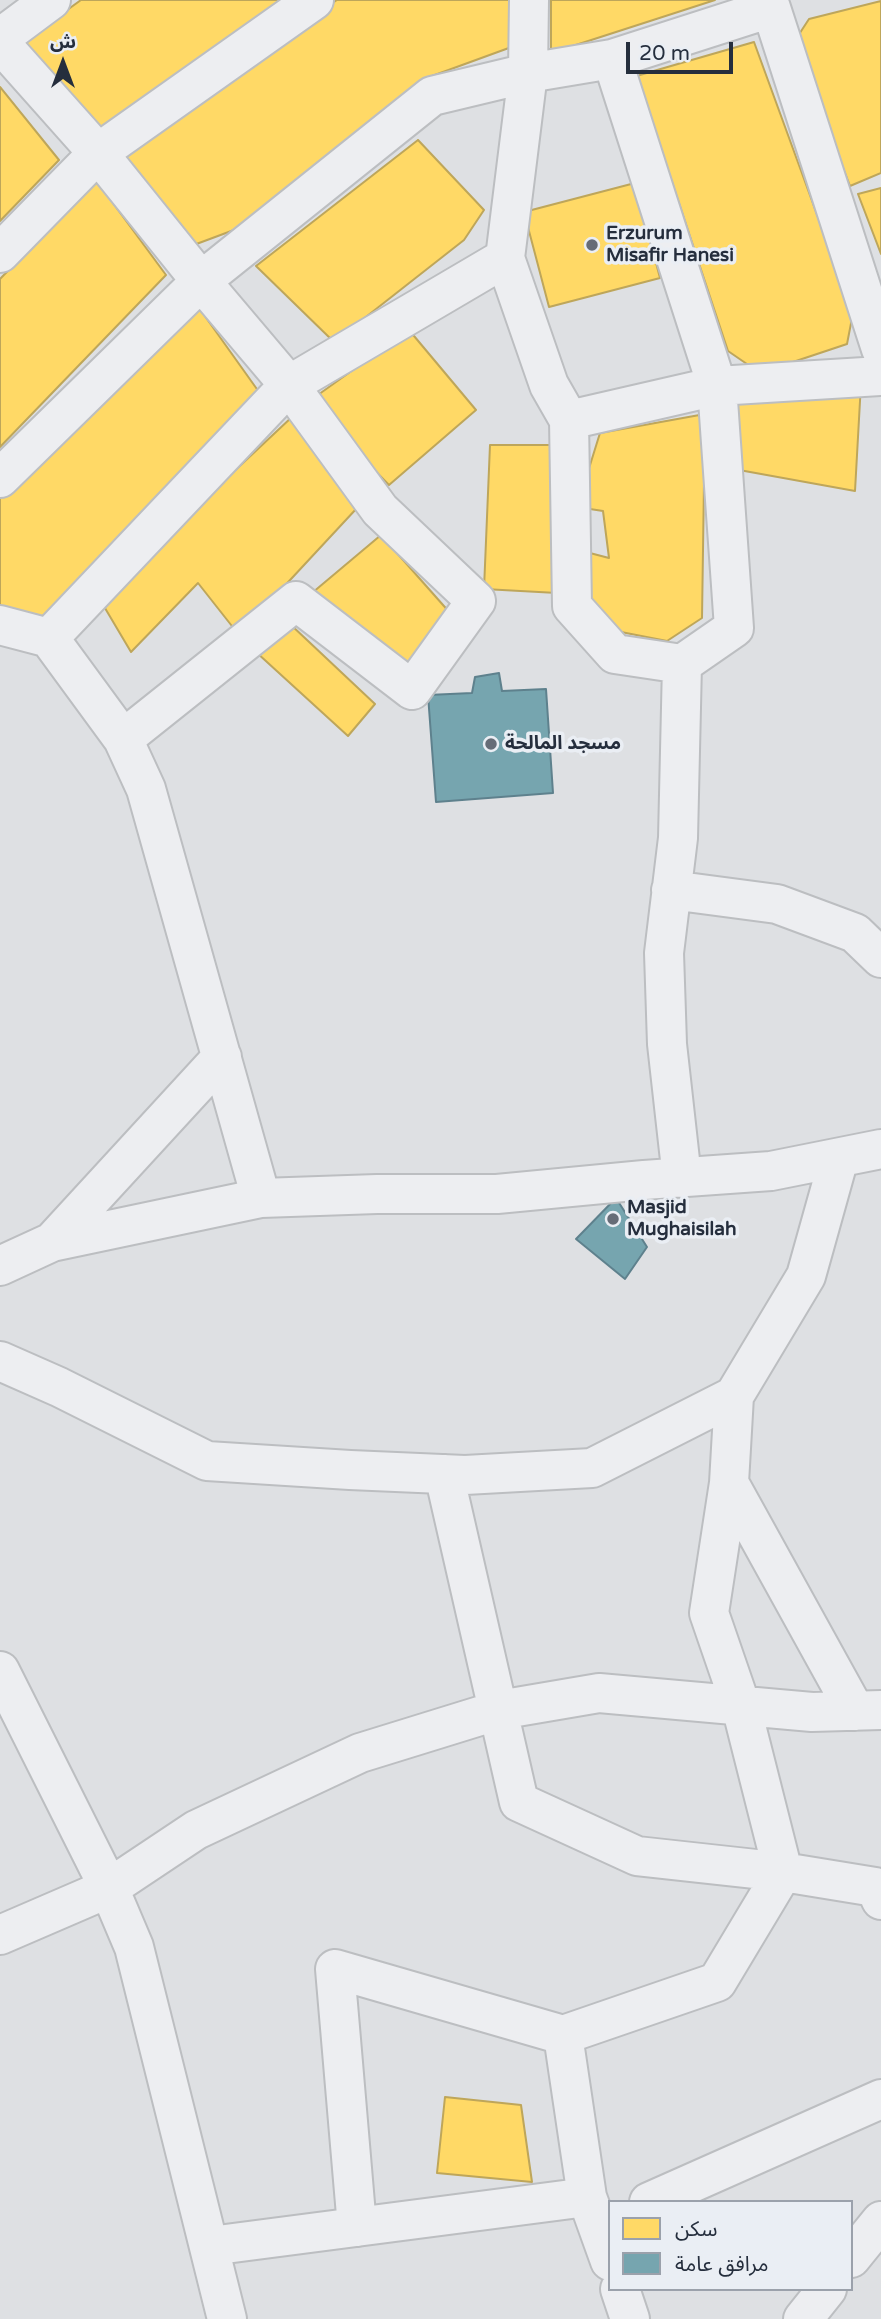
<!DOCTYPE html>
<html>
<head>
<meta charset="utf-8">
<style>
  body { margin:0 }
  #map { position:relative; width:881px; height:2319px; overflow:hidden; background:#dee0e3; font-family:"Varela Round","Noto Sans Arabic",sans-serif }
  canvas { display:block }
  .legend { position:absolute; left:608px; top:2200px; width:245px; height:91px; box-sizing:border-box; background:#eaeef4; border:2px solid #9ba1ab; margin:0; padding:9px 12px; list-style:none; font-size:21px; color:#252e3d }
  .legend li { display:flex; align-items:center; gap:14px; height:35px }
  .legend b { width:35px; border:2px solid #9ba1ab }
  .north { position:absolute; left:28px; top:28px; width:70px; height:70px; -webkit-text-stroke:5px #eaeef4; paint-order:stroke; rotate:0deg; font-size:19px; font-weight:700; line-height:28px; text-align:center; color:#252e3d }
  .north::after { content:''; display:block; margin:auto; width:24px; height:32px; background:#252e3d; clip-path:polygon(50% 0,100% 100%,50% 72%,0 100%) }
  .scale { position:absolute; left:626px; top:42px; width:107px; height:32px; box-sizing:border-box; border:4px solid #252e3d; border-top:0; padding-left:9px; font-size:21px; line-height:24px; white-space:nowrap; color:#252e3d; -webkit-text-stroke:5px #eaeef4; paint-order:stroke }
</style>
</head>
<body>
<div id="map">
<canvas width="881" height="2319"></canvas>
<ul class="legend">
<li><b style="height:19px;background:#ffd966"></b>سكن</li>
<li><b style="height:19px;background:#76a5af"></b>مرافق عامة</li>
</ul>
<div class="north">ش</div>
<div class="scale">20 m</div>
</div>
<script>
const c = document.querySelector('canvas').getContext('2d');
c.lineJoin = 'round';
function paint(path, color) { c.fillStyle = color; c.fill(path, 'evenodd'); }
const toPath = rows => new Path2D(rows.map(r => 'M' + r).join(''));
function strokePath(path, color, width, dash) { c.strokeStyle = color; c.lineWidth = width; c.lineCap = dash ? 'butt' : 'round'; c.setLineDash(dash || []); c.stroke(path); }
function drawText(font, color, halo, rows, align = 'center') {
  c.font = font + ' "Varela Round","Noto Sans Arabic",sans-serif'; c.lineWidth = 7; c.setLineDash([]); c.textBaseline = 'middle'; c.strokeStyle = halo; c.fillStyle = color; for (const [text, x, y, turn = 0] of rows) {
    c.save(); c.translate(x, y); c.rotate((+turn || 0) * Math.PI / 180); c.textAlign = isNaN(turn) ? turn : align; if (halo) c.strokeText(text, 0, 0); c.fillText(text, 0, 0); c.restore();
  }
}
const homes = toPath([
  [81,0,286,0,99,140,12,50,81,0],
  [337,0,515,0,517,45,432,76,250,224,183,249,113,165,308,19,337,0],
  [551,0,715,0,551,53,551,0],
  [881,1,881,173,850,186,794,42,809,19,881,1],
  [754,42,853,313,847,344,760,373,728,351,658,140,626,79,754,42],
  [0,87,59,160,0,221,0,87],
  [418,140,484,210,464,240,334,342,256,266,418,140],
  [96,180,166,275,0,447,0,279,96,180],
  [635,183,660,278,549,307,524,212,635,183],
  [881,188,881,254,858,194,881,188],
  [192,298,264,399,35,624,0,614,0,497,192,298],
  [409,330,476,410,389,485,308,402,409,330],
  [861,383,855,491,728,468,734,402,861,383],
  [705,414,702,618,667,641,621,632,580,598,586,552,609,558,603,511,577,507,600,433,705,414],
  [293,416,357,508,239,635,198,583,131,652,99,598,293,416],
  [490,445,554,445,557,593,484,589,490,445],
  [381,535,451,614,403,671,312,593,381,535],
  [290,624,375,704,348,736,256,652,290,624],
  [445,2097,521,2105,532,2182,437,2173,445,2097]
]);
paint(homes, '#ffd966');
strokePath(homes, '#bea65a', 2);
const public = toPath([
  [499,673,502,691,546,689,553,793,436,802,428,695,472,693,475,677,499,673],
  [616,1198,647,1247,625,1279,576,1239,616,1198]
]);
paint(public, '#76a5af');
strokePath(public, '#5e818d', 2);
const minor = toPath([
  [529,0,528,73,505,258,549,385,569,420,572,606,615,654,682,664,734,628,717,386,612,59,771,8,881,349],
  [0,38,51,0],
  [0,43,98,153,201,281,289,385,380,510,476,601,412,690,296,601,123,739,49,638,0,625],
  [0,253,98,153,314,0],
  [569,420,717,386,881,376],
  [0,478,201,281,432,96,528,73,612,59],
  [49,638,289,385,505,258],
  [682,664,678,838,664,953,667,1044,682,1178],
  [123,739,146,789,261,1198],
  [671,890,777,904,855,933,881,958],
  [839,1158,806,1276,734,1396,729,1483,855,1711],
  [52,1242,261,1198,377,1194,497,1194,644,1180,771,1171,881,1149],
  [0,1266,52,1242,222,1057],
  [0,1361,59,1387,207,1461,350,1470,465,1475,592,1468,734,1396],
  [444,1474,519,1802,637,1856,783,1872,875,1887,881,1900],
  [0,1671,109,1888,134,1947,227,2319],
  [0,1935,109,1888,196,1830,360,1753,499,1710,599,1693,812,1712,881,1710],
  [563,2035,717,1982,783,1872,741,1706,709,1613,729,1483],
  [649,2202,881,2099],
  [357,2227,335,1969,563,2035,587,2197,610,2261],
  [210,2246,587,2197],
  [851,2258,881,2221],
  [620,2289,630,2319],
  [803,2319,827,2289]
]);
strokePath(minor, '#bcbec1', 42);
strokePath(minor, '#edeef1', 38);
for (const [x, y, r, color] of [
  [592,245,7,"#666c77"],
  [491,744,7,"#666c77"],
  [613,1219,7,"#666c77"]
]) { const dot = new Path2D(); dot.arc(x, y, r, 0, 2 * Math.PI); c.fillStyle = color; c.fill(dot); strokePath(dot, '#eaeef4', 2.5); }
drawText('bold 19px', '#252e3d', '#eaeef4', [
  ["Erzurum",606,234],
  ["Misafir Hanesi",606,256],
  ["مسجد المالحة",505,744],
  ["Masjid",627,1208],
  ["Mughaisilah",627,1230]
], 'left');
</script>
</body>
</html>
